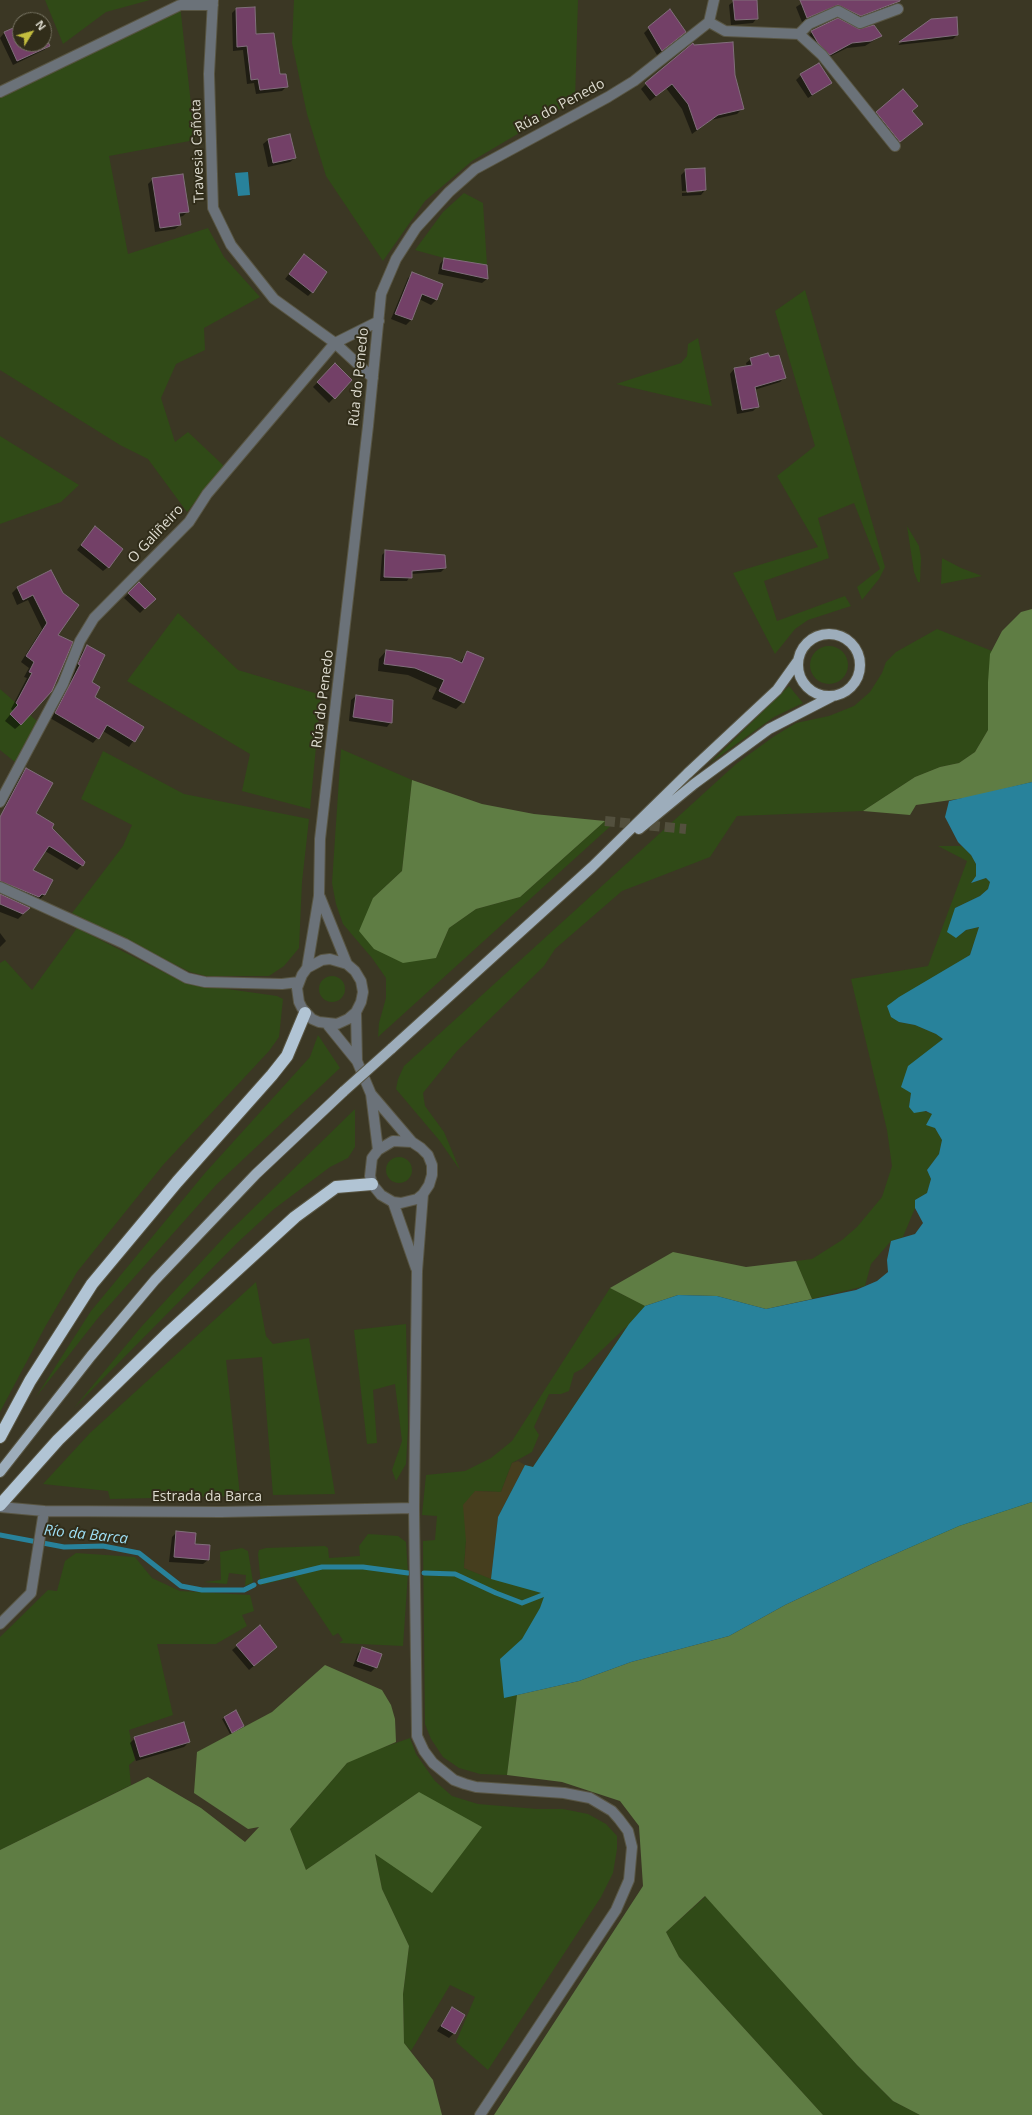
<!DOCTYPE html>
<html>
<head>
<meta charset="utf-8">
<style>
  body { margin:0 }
  #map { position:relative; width:1032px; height:2115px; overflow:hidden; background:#3b3724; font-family:"Open Sans",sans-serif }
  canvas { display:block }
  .north { position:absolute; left:12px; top:12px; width:40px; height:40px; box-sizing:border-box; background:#312d1a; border:1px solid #767362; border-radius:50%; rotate:53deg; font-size:11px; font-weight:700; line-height:16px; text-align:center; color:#dddbcf }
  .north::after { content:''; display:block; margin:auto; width:14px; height:18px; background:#c3bd3e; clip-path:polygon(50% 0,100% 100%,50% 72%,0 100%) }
</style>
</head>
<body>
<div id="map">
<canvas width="1032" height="2115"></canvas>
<div class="north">N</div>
</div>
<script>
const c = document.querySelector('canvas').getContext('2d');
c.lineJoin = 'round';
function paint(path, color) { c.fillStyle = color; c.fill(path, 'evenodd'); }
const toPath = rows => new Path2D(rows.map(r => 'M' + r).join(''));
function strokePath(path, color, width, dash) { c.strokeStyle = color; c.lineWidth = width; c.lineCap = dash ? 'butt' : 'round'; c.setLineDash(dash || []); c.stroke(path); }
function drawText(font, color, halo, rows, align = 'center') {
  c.font = font + ' "Open Sans",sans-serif'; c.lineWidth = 4; c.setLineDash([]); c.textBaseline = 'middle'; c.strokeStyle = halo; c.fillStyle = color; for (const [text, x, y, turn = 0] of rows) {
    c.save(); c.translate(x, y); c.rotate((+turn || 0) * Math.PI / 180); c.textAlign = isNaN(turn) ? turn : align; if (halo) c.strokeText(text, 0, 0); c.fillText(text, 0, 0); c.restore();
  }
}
paint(toPath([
  [45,0,150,0,106,12,63,44],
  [294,0,578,0,575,100,472,161,425,201,383,261,326,176,307,114,292,43],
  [180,5,195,140,109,156,128,254,208,228,224,257,260,297,204,328,205,350,176,364,161,398,175,442,188,432,224,466,187,512,148,459,120,445,0,370,0,92],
  [464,193,483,203,487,265,444,258,415,250,443,212],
  [805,290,885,567,879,579,862,600,857,587,880,569,854,503,818,518,829,558,764,581,777,621,845,596,851,606,808,620,795,629,775,654,733,573,818,547,777,476,815,446,775,311],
  [698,338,712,406,616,384,681,363,687,356,688,344],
  [0,436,79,485,61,502,0,524],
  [907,526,919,546,921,558,920,582,918,582,914,572],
  [942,558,961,568,982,576,941,584],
  [178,613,238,670,321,695,310,809,242,791,250,754,127,681],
  [937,629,992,651,988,730,975,752,959,763,940,767,915,777,863,811,737,816,710,857,622,891,555,949,544,966,457,1051,423,1093,425,1106,444,1132,460,1170,439,1140,396,1089,398,1079,404,1066,736,764,773,737,796,723,829,716,854,706,870,692,882,673,886,662,896,652],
  '810 665a19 19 0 1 1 38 0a19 19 0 1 1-38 0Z',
  [789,686,803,703,774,717,710,763],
  [0,689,37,721,15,762,0,750],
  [341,749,412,780,402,871,373,898,436,958,449,928,476,909,520,897,605,821,614,823,378,1037,379,1023,386,998,386,978,372,958,343,924,336,904,332,883],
  [103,751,184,794,309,819,302,882,299,948,284,966,269,976,206,976,190,972,72,913,123,846,132,825,81,799],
  [938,846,962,846,971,855,976,864,976,876,971,883,986,878,990,882,988,889,980,896,955,908,956,938,966,930,979,927,970,955,945,971,898,1022,915,1025,936,1034,943,1039,937,1045,911,1093,909,1106,932,1114,935,1128,942,1140,939,1154,927,1170,931,1179,927,1193,915,1200,915,1208,903,1237,891,1241,871,1264,865,1286,812,1299,796,1261,812,1259,842,1240,857,1227,882,1197,892,1166,887,1130,851,979,928,966,967,861],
  [77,928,185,983,277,996,283,999,279,1037,269,1051,163,1165,77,1272,45,1327,0,1412,0,963,5,960,32,990],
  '319 989a13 13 0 1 1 26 0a13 13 0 1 1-26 0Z',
  [318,1035,340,1068,217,1184,98,1318,36,1397,91,1311,205,1173,310,1057],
  [355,1109,355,1147,348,1158,330,1167,274,1209,237,1243,74,1408,142,1326,228,1233],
  '386 1170a13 13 0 1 1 26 0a13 13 0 1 1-26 0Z',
  [256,1282,266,1336,273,1344,309,1338,335,1494,273,1495,262,1357,226,1360,240,1496,110,1499,108,1491,43,1484,90,1433],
  [610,1288,1032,1502,517,1695,507,1775,480,1774,459,1768,443,1757,431,1739,425,1724,423,1541,435,1540,437,1516,422,1515,426,1475,465,1471,491,1458,512,1441],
  [627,1326,533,1467,525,1465,490,1578,464,1568,466,1541,475,1491,501,1492,512,1463,532,1452,539,1435,534,1427,549,1394,561,1394,569,1391,574,1373,582,1369],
  [406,1324,408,1428,406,1464,396,1481,392,1470,402,1441,395,1384,373,1390,377,1443,367,1444,354,1330],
  [368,1534,398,1536,406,1542,408,1573,403,1646,339,1643,343,1640,338,1633,333,1636,294,1577,261,1585,258,1554,259,1550,266,1548,325,1546,328,1548,329,1558,360,1556,359,1546],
  [242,1548,248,1551,253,1582,245,1586,246,1575,229,1573,227,1584,204,1582,221,1580,220,1552],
  [76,1553,135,1557,152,1578,180,1591,250,1595,254,1611,242,1615,247,1626,216,1644,157,1644,173,1715,129,1730,135,1760,129,1765,131,1785,0,1850,0,1637,48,1590,57,1591,65,1561],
  [410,1738,416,1754,435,1781,452,1796,478,1804,537,1809,563,1809,588,1814,606,1824,617,1836,617,1849,613,1873,601,1897,488,2070,456,2042,475,1997,450,1985,411,2051,404,2043,403,1994,409,1946,382,1889,375,1854,419,1792,306,1870,290,1829,347,1763,367,1753],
  [706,1896,857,2065,893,2101,920,2115,823,2115,679,1957,666,1932]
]), '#304a17');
paint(toPath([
  [1032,609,1032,782,972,797,916,805,910,815,863,811,915,777,940,767,959,763,975,752,988,730,988,682,990,654,1002,631,1021,612],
  [412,780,482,804,534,814,605,821,520,897,476,909,449,928,436,958,403,963,374,949,359,931,373,898,402,871],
  [673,1252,746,1267,796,1261,812,1299,766,1309,717,1296,678,1295,645,1306,610,1288],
  [1032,1502,1032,2115,920,2115,893,2101,857,2065,705,1896,666,1932,679,1957,823,2115,494,2115,643,1886,639,1826,620,1801,562,1782,507,1775,517,1695,579,1681,631,1662,729,1636,785,1605,872,1564,959,1526],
  [325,1665,382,1690,391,1705,395,1719,396,1742,347,1763,290,1829,306,1870,419,1792,482,1827,432,1893,375,1854,382,1889,409,1946,403,1994,404,2043,433,2080,442,2115,0,2115,0,1850,148,1777,201,1808,245,1842,259,1827,248,1829,194,1793,197,1752,272,1712]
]), '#5f7d44');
paint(toPath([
  [518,1461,525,1465,498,1517,491,1579,464,1568,466,1541,463,1505,475,1491,501,1492,512,1463]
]), '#463e1e');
paint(toPath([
  [248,172,250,195,238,196,235,173],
  [1032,782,1032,1502,959,1526,872,1564,785,1605,729,1636,631,1662,579,1681,504,1698,500,1659,522,1639,540,1608,545,1594,491,1579,498,1517,525,1465,533,1467,629,1324,645,1306,678,1295,717,1296,766,1309,856,1290,877,1281,888,1272,887,1260,891,1241,915,1234,923,1223,915,1208,915,1200,927,1193,931,1179,927,1170,939,1154,942,1140,935,1128,926,1125,932,1114,926,1111,914,1113,909,1107,911,1093,901,1087,908,1066,943,1039,936,1034,915,1025,899,1022,891,1017,887,1006,899,997,970,955,979,927,966,930,956,938,947,932,955,908,980,896,988,889,990,882,986,878,971,883,976,876,976,864,971,855,958,842,945,817,949,801]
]), '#28829b');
paint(toPath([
  [756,0,757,18,753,23,731,25,729,5,734,1],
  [807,0,892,0,893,3,888,8,855,20,833,9,802,22,796,7],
  [236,9,287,86,282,91,256,94,254,83,247,84,243,50,233,51,232,13],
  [932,20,957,35,953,39,898,45],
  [20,26,20,44,44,44,44,35,49,46,44,50,13,65,0,38,4,33],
  [649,28,680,37,657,55,644,33],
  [859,31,881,36,865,46,847,48,825,59,807,37,812,32],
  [734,75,742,109,737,114,711,120,692,134,682,109,666,88,650,101,641,89,646,84],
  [801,75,831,83,808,98,796,80],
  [911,111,917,128,895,145,872,117,877,113],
  [290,135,295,158,290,162,268,167,263,144,268,140],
  [686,170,705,190,701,195,682,196,682,193,702,192,702,190,682,191,681,175],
  [153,179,188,211,183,216,179,217,180,225,175,229,155,232,148,184],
  [444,259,487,279,482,283,438,274,440,264],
  [300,260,312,292,308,296,285,279],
  [413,273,441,285,436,300,431,305,419,299,411,320,406,325,391,319,408,278],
  [751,359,769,359,784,378,780,382,754,390,758,406,753,411,737,414,730,374,734,369,747,367,746,363],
  [335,365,351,380,329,403,313,387],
  [95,527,108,567,103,571,77,550],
  [386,551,445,568,441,572,411,574,407,581,380,581,382,555],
  [51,571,56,635,21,724,15,729,5,721,13,711,11,709,27,678,24,677,29,668,21,662,42,629,28,600,17,605,12,593,17,588],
  [139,584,154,599,140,613,124,598],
  [87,647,93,697,143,727,129,747,103,731,93,743,50,718,75,671,73,670,82,652],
  [386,651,459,663,468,652,463,702,456,709,432,699,437,688,408,675,378,671,379,659],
  [356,696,391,722,387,727,349,721,351,700],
  [26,769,35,813,51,828,82,865,77,870,45,851,31,871,44,895,39,900,0,887,0,836,15,817,4,806,21,774],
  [0,895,23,914,18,919,0,912],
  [0,933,6,941,0,947],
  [176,1533,194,1545,208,1560,203,1564,169,1562,172,1537],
  [237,1646,272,1651,249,1670,232,1650],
  [363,1648,376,1667,371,1672,353,1666,358,1653],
  [236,1712,243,1726,230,1734,222,1719],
  [135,1738,189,1742,184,1747,136,1761,130,1743],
  [452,2008,454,2033,449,2038,437,2031]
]), '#0007');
strokePath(toPath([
  [0,1535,64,1547,103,1546,139,1553,181,1586,202,1590,244,1590,254,1585],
  [424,1573,455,1574,496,1593,522,1603,545,1594],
  [260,1582,322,1567,363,1567,408,1573]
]), '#28829b', 5);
const building = toPath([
  [733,0,757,0,758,19,735,20,733,0],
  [800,0,900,0,900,1,861,16,838,5,807,18,800,0],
  [255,7,256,34,274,33,280,74,286,74,288,87,260,90,258,79,251,80,247,46,237,47,236,8,255,7],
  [670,9,686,32,662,51,648,27,670,9],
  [957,17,958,35,899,42,931,19,957,17],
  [838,18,859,29,874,25,882,36,871,41,852,43,830,55,818,43,811,31,838,18],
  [20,25,20,44,44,44,44,33,50,46,17,61,4,32,20,25],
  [733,42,735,75,744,109,718,115,697,130,688,104,672,84,656,96,645,83,693,43,694,45,733,42],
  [819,63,832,83,812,95,800,74,819,63],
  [903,89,918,106,912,111,923,124,900,142,876,112,903,89],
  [290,134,296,158,273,163,268,139,290,134],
  [705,168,706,190,687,192,685,169,705,168],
  [183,174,189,212,179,213,181,225,160,228,152,178,183,174],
  [304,254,327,272,313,293,289,274,304,254],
  [444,258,487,265,488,279,442,269,444,258],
  [412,272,443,284,437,300,422,294,412,320,395,314,412,272],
  [768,353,770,357,779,355,786,378,755,387,759,407,742,410,734,368,752,365,750,358,768,353],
  [335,363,352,380,335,399,317,382,335,363],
  [95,526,123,549,109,568,81,545,95,526],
  [385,550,445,555,446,568,412,571,412,578,384,577,385,550],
  [51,570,63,593,79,605,58,635,73,642,52,691,21,725,10,714,18,705,16,703,32,673,29,672,34,662,26,656,47,623,33,595,23,600,17,587,51,570],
  [139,582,156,599,145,609,128,593,139,582],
  [87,645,105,655,92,682,100,687,95,697,144,727,135,742,107,725,99,739,55,713,80,665,78,664,87,645],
  [386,650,451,658,462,663,467,651,484,658,464,703,439,691,444,680,415,668,384,664,386,650],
  [356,695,393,700,392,723,353,717,356,695],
  [26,768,53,783,36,813,54,824,52,828,85,862,83,866,49,846,33,870,53,880,45,895,42,894,39,897,0,881,0,817,26,768],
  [0,894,30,908,23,914,0,904,0,894],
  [176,1531,196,1533,195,1544,210,1545,209,1560,174,1557,176,1531],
  [260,1625,277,1647,254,1666,236,1645,260,1625],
  [362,1647,382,1654,377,1668,357,1661,362,1647],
  [236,1710,244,1726,232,1733,224,1717,236,1710],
  [184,1722,190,1742,140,1757,134,1737,184,1722],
  [452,2007,465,2015,455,2034,441,2026,452,2007]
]);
paint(building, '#734067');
strokePath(building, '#816e7b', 1);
strokePath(toPath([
  [605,821,686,829]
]), '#53503e', 10, [10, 5]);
const minor = toPath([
  [213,0,209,74,213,208,231,245,274,299,335,343,373,378],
  [709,22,725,31,799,34,822,55,895,146],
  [799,34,809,24,838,11,860,23,898,9],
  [0,92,180,5,213,5],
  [0,802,63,684,80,641,94,618,189,522,207,494,335,343,379,321],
  [0,887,125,944,187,978,205,982,282,984,299,982],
  [320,897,347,964],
  [307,968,322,960,330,959,347,964,355,971,361,981,363,992,361,1002,356,1012,348,1019,337,1024,319,1022,312,1019,302,1008,299,1002,297,988,302,975,307,968,319,896,320,839,368,426,381,294,396,259,416,228,449,192,475,169,608,97,634,81,709,22,714,0],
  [356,1012,357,1061],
  [327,1024,357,1061,371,1094,378,1150],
  [371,1094,412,1142],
  [423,1194,417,1199,401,1203,393,1202,381,1195,372,1184,370,1176,372,1158,378,1150,393,1141,412,1142,421,1148,428,1155,432,1165,432,1175,429,1185,423,1194,417,1271,414,1508,417,1736,424,1751,433,1763,454,1780,465,1784,476,1787,564,1793,590,1798,612,1811,619,1819,628,1831,632,1847,629,1880,616,1910,480,2115],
  [393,1202,416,1268],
  [0,1507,44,1511,221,1512,414,1508],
  [0,1624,31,1593,44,1511]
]);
const major = toPath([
  '798 665a31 31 0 1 1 62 0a31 31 0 1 1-62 0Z',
  [639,829,694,784,769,729,833,696],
  [391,1049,592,867,687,774,777,690,797,662],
  [0,1472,91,1356,155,1280,256,1174,344,1091]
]);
const highway = toPath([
  [0,1437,30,1381,92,1284,177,1182,272,1075,287,1056,305,1013],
  [0,1505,58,1440,166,1335,295,1217,336,1187,372,1184]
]);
strokePath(minor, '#585543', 12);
strokePath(major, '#585543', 12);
strokePath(highway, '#585543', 14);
strokePath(minor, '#6b7279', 10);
strokePath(major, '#9dadbb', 10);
strokePath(highway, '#b1c4d4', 12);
const majorBridge = toPath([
  [344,1091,391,1049]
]);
strokePath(majorBridge, '#585543', 12, []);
strokePath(majorBridge, '#9dadbb', 10);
drawText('14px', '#dddbcf', '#312d1a', [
  ["Rúa do Penedo",560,106,-28],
  ["Travesia Cañota",198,151,-92],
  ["Rúa do Penedo",359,377,-84],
  ["O Galiñeiro",156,534,-47],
  ["Rúa do Penedo",323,699,-83],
  ["Estrada da Barca",207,1497]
]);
drawText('italic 15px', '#9edff5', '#312d1a', [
  ["Río da Barca",86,1535,6]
]);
</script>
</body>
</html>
